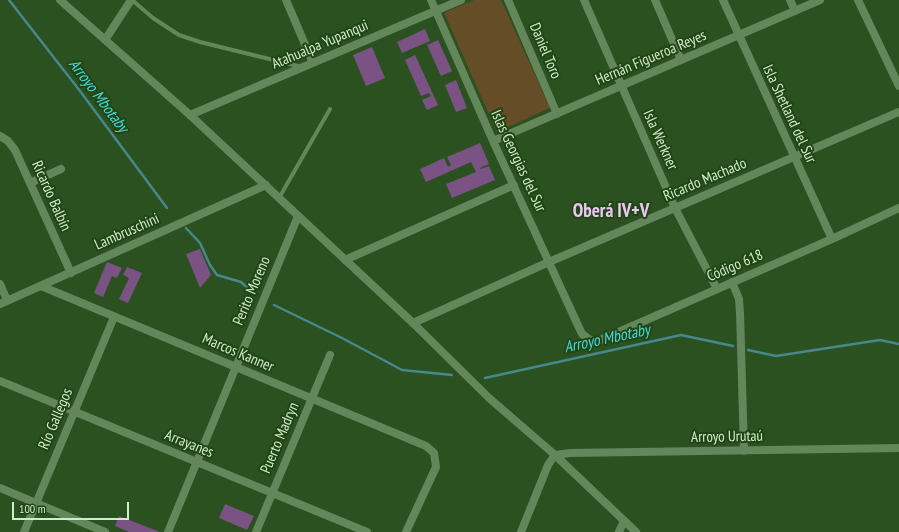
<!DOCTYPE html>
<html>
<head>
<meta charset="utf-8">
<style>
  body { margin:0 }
  #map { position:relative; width:899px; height:532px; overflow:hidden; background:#2a511f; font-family:"PT Sans Narrow",sans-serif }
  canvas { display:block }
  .scale { position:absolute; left:12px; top:502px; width:117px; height:18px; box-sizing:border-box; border:2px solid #d4eace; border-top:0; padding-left:5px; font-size:12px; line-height:14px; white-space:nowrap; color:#d4eace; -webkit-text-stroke:3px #204614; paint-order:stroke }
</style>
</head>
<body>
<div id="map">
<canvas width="899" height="532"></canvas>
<div class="scale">100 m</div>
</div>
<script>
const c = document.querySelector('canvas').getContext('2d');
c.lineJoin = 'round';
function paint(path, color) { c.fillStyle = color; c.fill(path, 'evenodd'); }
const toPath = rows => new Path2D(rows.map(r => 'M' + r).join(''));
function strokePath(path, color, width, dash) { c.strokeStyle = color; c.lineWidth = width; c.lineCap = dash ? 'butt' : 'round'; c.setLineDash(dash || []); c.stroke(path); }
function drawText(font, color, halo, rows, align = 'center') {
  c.font = font + ' "PT Sans Narrow",sans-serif'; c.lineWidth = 4; c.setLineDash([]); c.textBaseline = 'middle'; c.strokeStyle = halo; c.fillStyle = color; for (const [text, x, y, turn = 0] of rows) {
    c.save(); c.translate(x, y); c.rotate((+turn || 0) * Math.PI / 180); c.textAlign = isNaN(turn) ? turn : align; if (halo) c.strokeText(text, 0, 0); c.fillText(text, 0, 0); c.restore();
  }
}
paint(toPath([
  [474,0,501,0,550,108,497,132,444,13]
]), '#644d27');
strokePath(toPath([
  [9,0,80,91,167,208],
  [186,228,200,243,210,265,217,275,241,282,253,293],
  [274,305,342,338,402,370,452,375],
  [748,350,776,356,880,340,899,344],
  [485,378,681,335,733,346]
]), '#46888b', 2.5);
paint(toPath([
  [425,29,430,41,402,53,397,42],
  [438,40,452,71,441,76,427,45],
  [372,47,385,78,366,86,353,55],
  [415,55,438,105,427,110,422,100,431,96,429,93,421,96,405,60],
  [456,80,467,108,456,112,445,85],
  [480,143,489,164,480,168,481,169,489,166,495,180,452,198,446,184,476,172,471,162,426,182,420,169,444,158,448,167,451,165,447,157],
  [200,249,211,275,200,288,186,254],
  [107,262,122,268,117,278,112,276,103,297,94,293],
  [127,267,142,273,128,303,119,299,129,278,123,275],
  [225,504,254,516,247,530,219,518],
  [119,516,160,532,129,532,115,526]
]), '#7a5384');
strokePath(toPath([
  [132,0,153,18,179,35,200,42,302,67],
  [279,198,330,109]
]), '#64865b', 4);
strokePath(toPath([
  [286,0,313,63],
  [431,0,493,141,582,334,590,340,598,341,832,239,899,208],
  [508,0,557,114],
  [584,0,675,208,717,289],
  [655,0,681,60],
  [723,0,832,239],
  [790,0,795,11],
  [858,0,899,86],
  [105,40,131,0],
  [190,115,461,0],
  [0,136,8,141,15,150,71,273],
  [493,141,820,0],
  [30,183,61,169],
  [345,260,514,185],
  [732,282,739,299,740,313,744,451],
  [0,284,7,300],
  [41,286,426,446,434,453,436,467,406,532],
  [0,304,266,185],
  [413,323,549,262,899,112],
  [0,381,367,532],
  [0,488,105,532],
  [24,532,114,317],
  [168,532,298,216],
  [256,532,330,355],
  [521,532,548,465,555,455,570,453,899,448],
  [619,532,624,521]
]), '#64865b', 8);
strokePath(toPath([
  [60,0,190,115,413,323,489,398,555,455,636,532]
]), '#64865b', 8);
drawText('15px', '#d4eace', '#204614', [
  ["Atahualpa Yupanqui",320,45,-23],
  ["Daniel Toro",545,51,67],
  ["Hernán Figueroa Reyes",651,58,-23],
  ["Isla Shetland del Sur",789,114,65],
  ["Isla Werkner",660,140,66],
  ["Islas Georgias del Sur",518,161,65],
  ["Ricardo Machado",705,180,-23],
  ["Ricardo Balbín",51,196,66],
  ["Lambruschini",127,232,-24],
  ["Código 618",735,266,-23],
  ["Perito Moreno",252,291,-67],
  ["Marcos Kanner",238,353,23],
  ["Río Gallegos",56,419,-67],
  ["Arroyo Urutaú",727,437,-1],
  ["Puerto Madryn",280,438,-67],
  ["Arrayanes",189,444,22]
]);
drawText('italic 16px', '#4ad7dd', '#204614', [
  ["Arroyo Mbotaby",98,96,53],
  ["Arroyo Mbotaby",607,339,-12]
]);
drawText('bold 19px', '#edc5f7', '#204614', [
  ["Oberá IV+V",611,212]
]);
</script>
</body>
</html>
